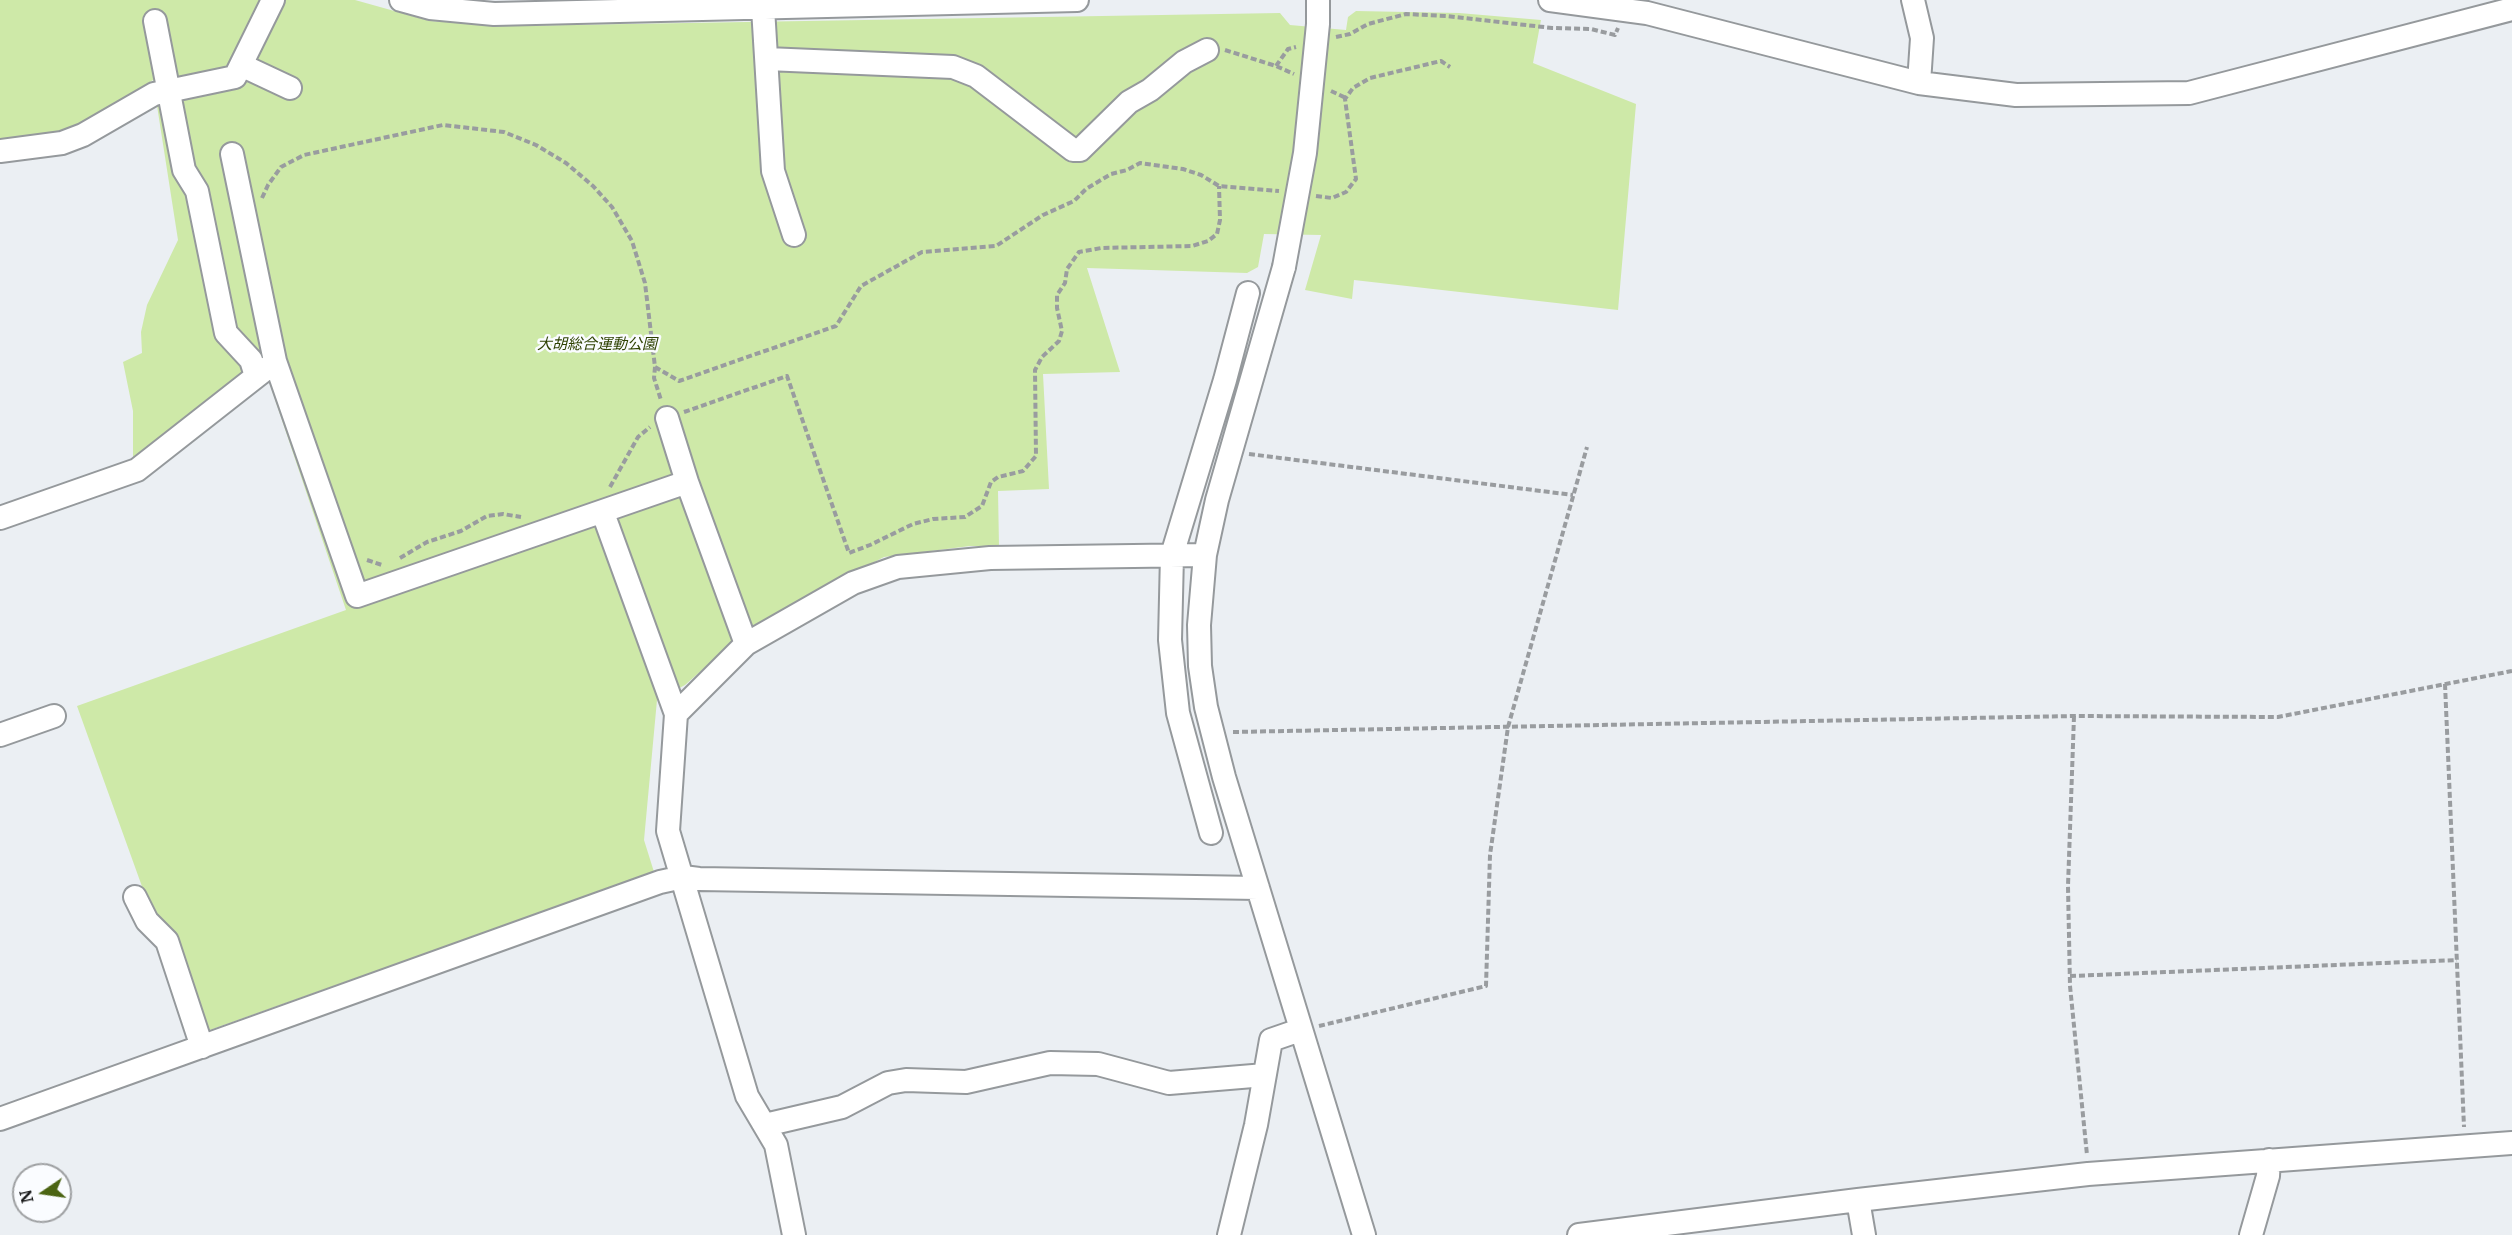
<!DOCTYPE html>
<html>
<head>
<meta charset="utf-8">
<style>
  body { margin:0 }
  #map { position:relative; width:2512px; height:1235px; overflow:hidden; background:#ebeff3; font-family:Merriweather,serif }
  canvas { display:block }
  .north { position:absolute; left:12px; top:1163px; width:60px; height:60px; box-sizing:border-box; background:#fafcff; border:2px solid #9ea0a2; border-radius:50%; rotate:257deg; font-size:16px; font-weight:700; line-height:24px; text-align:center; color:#151617 }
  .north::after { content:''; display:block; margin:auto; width:21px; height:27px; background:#4b6413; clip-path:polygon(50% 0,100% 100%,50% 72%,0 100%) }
</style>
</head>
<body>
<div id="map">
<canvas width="2512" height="1235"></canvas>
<div class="north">N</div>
</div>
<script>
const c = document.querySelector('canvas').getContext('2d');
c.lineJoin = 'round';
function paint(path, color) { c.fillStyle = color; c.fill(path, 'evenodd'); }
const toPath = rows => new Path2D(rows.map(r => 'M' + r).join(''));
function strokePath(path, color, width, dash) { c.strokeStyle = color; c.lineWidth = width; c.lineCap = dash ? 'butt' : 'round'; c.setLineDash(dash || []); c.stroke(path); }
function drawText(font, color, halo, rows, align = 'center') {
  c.font = font + ' Merriweather,"Noto Sans JP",serif'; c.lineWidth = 5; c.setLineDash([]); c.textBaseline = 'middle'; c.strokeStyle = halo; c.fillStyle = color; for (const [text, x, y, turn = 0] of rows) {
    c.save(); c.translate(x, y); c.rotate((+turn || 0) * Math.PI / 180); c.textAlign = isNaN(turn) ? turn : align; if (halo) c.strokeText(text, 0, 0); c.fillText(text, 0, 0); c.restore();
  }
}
paint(toPath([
  [0,0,355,0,430,21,509,26,1280,13,1290,25,1346,30,1348,17,1356,11,1459,13,1541,20,1533,63,1636,104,1618,310,1354,280,1352,299,1305,290,1321,235,1264,234,1258,267,1247,273,1087,268,1120,372,1043,374,1049,489,998,491,999,546,970,546,884,557,752,626,685,685,657,700,644,840,654,872,207,1031,153,917,77,706,346,610,262,361,133,465,133,411,123,362,142,353,141,332,147,305,178,240,153,80,78,129,0,144]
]), '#cee9a8');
const minor = toPath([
  [401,0,430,8,494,14,1077,0],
  [1318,0,1318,24],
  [1550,0,1647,13,1919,83,2016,95,2189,93,2512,9],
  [1913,0,1922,38,1919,83],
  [763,8,773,171,794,235],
  [155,21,184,170,197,191,226,333,251,360,256,376],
  [767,59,953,67,976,76,1073,150,1080,150,1129,102,1150,90,1184,62,1207,50],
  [241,65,290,88],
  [0,151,62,143,83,135,154,94,235,77,273,0],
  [232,154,275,361,357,596,687,482],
  [1284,267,1217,500,1205,555,1199,625,1200,666,1206,707,1224,777,1364,1235],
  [667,418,687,482,746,644],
  [603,513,676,714,668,831,747,1096,776,1145,794,1235],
  [0,518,137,470,267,368],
  [676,714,746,644,853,583,898,567,990,558,1205,555],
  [0,735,54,716],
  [1211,833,1178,713,1170,640,1172,555,1225,380,1248,293],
  [135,897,147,921,167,941,202,1047],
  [0,1119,660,882,683,877,699,879,1258,888],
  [765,1125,842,1107,888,1083,906,1080,966,1082,1050,1063,1098,1064,1169,1083,1265,1075],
  [1858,1200,1864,1235],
  [1229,1235,1256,1125,1271,1040,1300,1030],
  [1579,1235,1858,1200,2088,1174,2512,1143],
  [2251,1235,2268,1176,2269,1160]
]);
strokePath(minor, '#95999c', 26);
strokePath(toPath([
  [1336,37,1350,34,1368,24,1406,14,1446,16,1552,28,1591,29,1615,35,1618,28],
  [1225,50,1276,66,1294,74],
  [1276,66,1288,49,1296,47],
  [1331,91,1346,98],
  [1316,196,1332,198,1346,192,1356,179,1345,99,1353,88,1370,78,1441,61,1450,67],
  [262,198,268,185,281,167,304,155,443,125,504,132,536,145,566,163,593,186,612,207,632,241,645,283,655,367,654,378,661,400],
  [655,367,679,381,836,326,861,286,922,252,996,246,1043,215,1074,201,1086,189,1111,174,1127,170,1140,163,1183,169,1201,175,1219,186,1279,191],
  [684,412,787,376,849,553,870,545,913,524,933,519,965,517,982,506,991,482,998,477,1023,471,1036,456,1035,370,1042,357,1059,341,1062,331,1057,308,1057,295,1065,283,1067,269,1079,252,1101,248,1192,246,1208,241,1217,234,1220,220,1219,186],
  [1249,454,1573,495],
  [610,487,638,437,650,427],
  [400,558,427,542,461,531,487,516,503,514,521,517],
  [367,560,382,565],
  [2445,684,2464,1127],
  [2074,716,2068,886,2070,986,2087,1155],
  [1233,732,2074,716,2278,717,2512,671],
  [2070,976,2457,960],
  [1319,1026,1486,986,1490,855,1508,727,1587,447]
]), '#999c9f', 4, [6, 3]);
strokePath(minor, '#fff', 22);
const minorBridge = toPath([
  [1284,267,1305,153,1318,24]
]);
strokePath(minorBridge, '#95999c', 26, []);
strokePath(minorBridge, '#fff', 22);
drawText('italic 15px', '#2f4203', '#fafcff', [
  ["大胡総合運動公園",597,345]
]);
</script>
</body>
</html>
